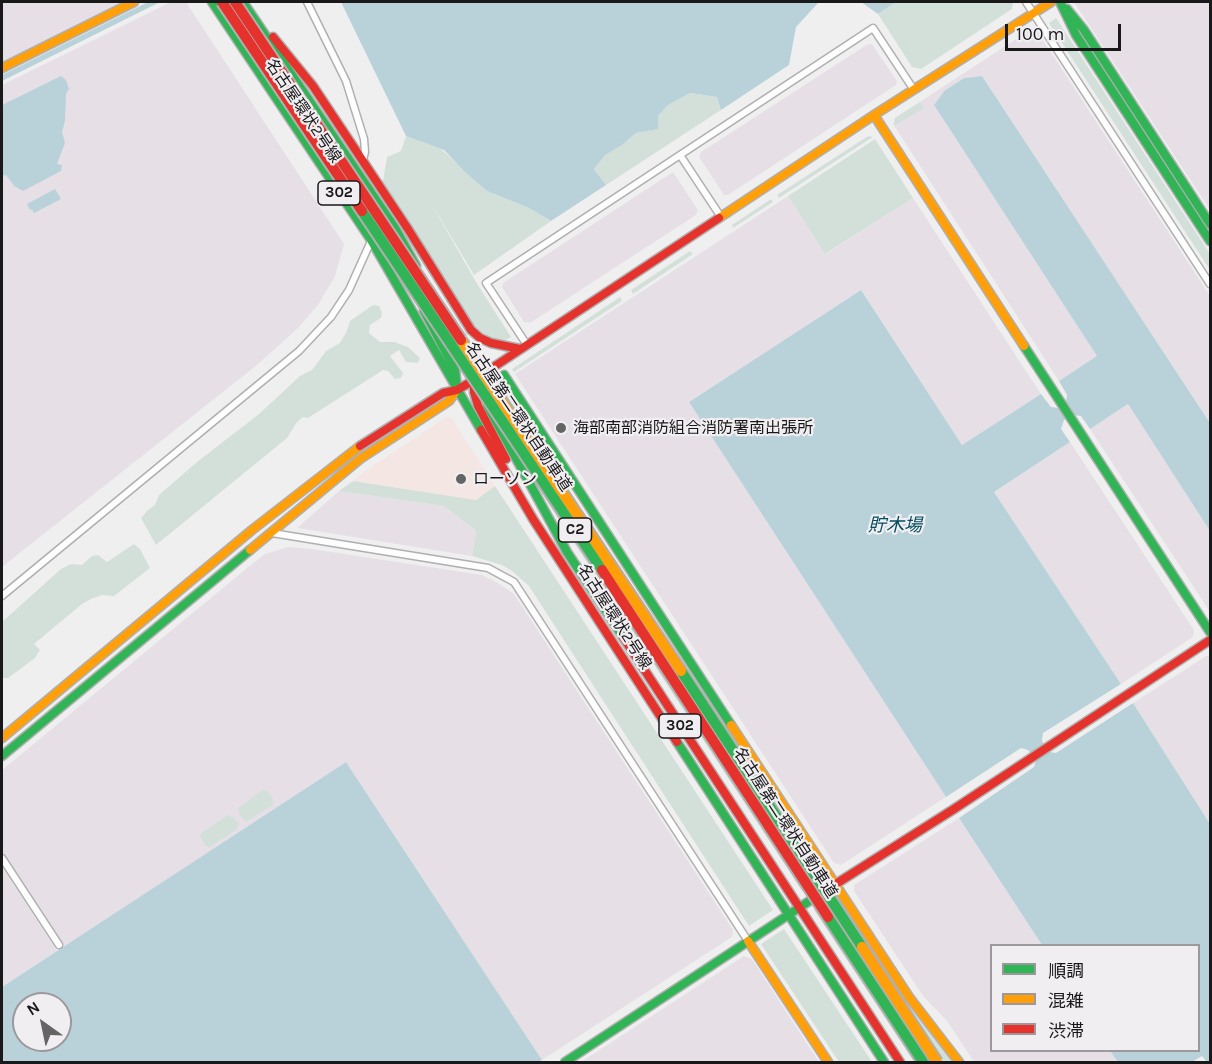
<!DOCTYPE html>
<html>
<head>
<meta charset="utf-8">
<style>
  body { margin:0 }
  #map { position:relative; width:1212px; height:1064px; overflow:hidden; background:#f0eff0; font-family:Karla,"Noto Sans JP",sans-serif }
  canvas { display:block }
  .frame { position:absolute; inset:0; border:3px solid #1a191a; pointer-events:none }
  .legend { position:absolute; left:990px; top:944px; width:210px; height:108px; box-sizing:border-box; background:#f1eef1; border:2px solid #9b999b; margin:0; padding:8px 10px; list-style:none; font-size:18px; color:#1a191a }
  .legend li { display:flex; align-items:center; gap:12px; height:30px }
  .legend b { width:30px; border:2px solid #9b999b }
  .north { position:absolute; left:12px; top:992px; width:60px; height:60px; box-sizing:border-box; background:#f1eef1; border:2px solid #9b999b; border-radius:50%; rotate:327deg; font-size:16px; font-weight:700; line-height:24px; text-align:center; color:#1a191a }
  .north::after { content:''; display:block; margin:auto; width:21px; height:27px; background:#656465; clip-path:polygon(50% 0,100% 100%,50% 72%,0 100%) }
  .scale { position:absolute; left:1005px; top:24px; width:116px; height:27px; box-sizing:border-box; border:3px solid #1a191a; border-top:0; padding-left:8px; font-size:18px; line-height:21px; white-space:nowrap; color:#1a191a; -webkit-text-stroke:4px #f1eef1; paint-order:stroke }
</style>
</head>
<body>
<div id="map">
<canvas width="1212" height="1064"></canvas>
<div class="frame"></div>
<ul class="legend">
<li><b style="height:8px;background:#30b455"></b>順調</li>
<li><b style="height:8px;background:#ff9f0a"></b>混雑</li>
<li><b style="height:8px;background:#e5322d"></b>渋滞</li>
</ul>
<div class="north">N</div>
<div class="scale">100 m</div>
</div>
<script>
const c = document.querySelector('canvas').getContext('2d');
c.lineJoin = 'round';
function paint(path, color) { c.fillStyle = color; c.fill(path, 'evenodd'); }
const toPath = rows => new Path2D(rows.map(r => 'M' + r).join(''));
function strokePath(path, color, width, dash) { c.strokeStyle = color; c.lineWidth = width; c.lineCap = dash ? 'butt' : 'round'; c.setLineDash(dash || []); c.stroke(path); }
function drawText(font, color, halo, rows, align = 'center') {
  c.font = font + ' Karla,"Noto Sans JP",sans-serif'; c.lineWidth = 4.5; c.setLineDash([]); c.textBaseline = 'middle'; c.strokeStyle = halo; c.fillStyle = color; for (const [text, x, y, turn = 0] of rows) {
    c.save(); c.translate(x, y); c.rotate((+turn || 0) * Math.PI / 180); c.textAlign = isNaN(turn) ? turn : align; if (halo) c.strokeText(text, 0, 0); c.fillText(text, 0, 0); c.restore();
  }
}
paint(toPath([
  [446,417,451,417,495,486,476,500,353,481,365,471]
]), '#f4e6e3');
paint(toPath([
  [2,2,124,2,2,64],
  [171,2,186,2,344,244,335,276,318,305,298,328,257,365,2,567,2,85],
  [1074,2,1210,2,1210,210],
  [1030,30,1037,31,1210,296,1210,423,982,76,964,78,944,91,934,105,1098,357,1059,381,893,124,895,118],
  [868,44,872,44,897,81,896,85,728,195,724,195,699,157,701,152],
  [673,172,698,210,696,215,530,323,524,322,502,287,503,283],
  [788,196,826,254,913,198,1041,394,962,445,861,290,689,402,946,797,841,865,834,863,515,374],
  [1128,404,1210,531,1210,612,1090,429],
  [1070,442,1194,630,1193,637,1121,684,994,492],
  [339,491,444,506,476,531,472,556,297,528],
  [288,547,312,549,482,575,498,583,514,594,733,930,732,937,542,1060,346,762,64,947,2,851,2,770,252,564,265,554],
  [1206,656,1210,656,1210,824,1133,703],
  [959,818,1042,945,992,946,992,1050,1110,1051,1118,1062,974,1062,947,1021,923,996,854,891,854,885],
  [2,867,57,951,2,987],
  [744,956,752,959,819,1062,581,1062]
]), '#e6e0e6');
paint(toPath([
  [896,2,1013,2,1012,9,921,69,912,67,878,14],
  [1056,18,1210,254,1210,270,1049,23],
  [690,93,717,97,721,110,606,185,594,169,605,154,622,145,636,133,657,129,658,116,668,105],
  [920,102,924,108,894,126,895,118],
  [406,136,441,149,487,191,529,208,551,221,474,275,431,203,476,282,511,337,504,341,496,342,462,323,398,226,382,187,387,157,401,151],
  [868,136,873,137,779,198,777,195],
  [875,139,913,198,825,254,788,196],
  [771,199,773,202,733,228,732,225],
  [690,251,693,254,633,294,631,290],
  [620,297,622,301,514,372,512,369],
  [373,305,379,306,382,313,381,318,370,325,369,333,380,342,394,342,408,347,420,358,418,363,406,362,399,350,390,356,403,373,401,378,395,379,388,371,383,370,308,418,303,417,297,422,287,438,156,545,141,518,148,510,155,505,159,495,197,462,259,414,300,376,312,370,326,351,340,343,347,331,350,321],
  [501,381,537,438,535,447,522,456,493,398,493,391],
  [545,455,821,874,820,880,802,891,525,468,527,464,540,456],
  [353,481,476,500,495,486,773,910,749,926,529,586,512,571,502,565,472,556,476,531,444,506,339,491],
  [134,544,140,549,150,568,114,596,102,595,91,599,82,604,34,644,40,650,35,658,8,678,2,678,2,622,61,569,71,564,82,565,92,556,98,555,107,562],
  [266,790,273,799,273,805,246,822,239,814,238,808,261,791],
  [228,815,233,817,239,823,237,829,210,847,206,846,200,837,201,833],
  [833,898,840,900,907,1001,954,1062,914,1062,814,910],
  [784,929,872,1062,839,1062,761,944]
]), '#d3e0d9');
paint(toPath([
  [148,2,160,2,2,81,2,75],
  [341,2,819,2,796,27,789,65,721,110,717,97,690,93,668,105,658,116,658,129,636,133,622,145,605,155,594,169,606,185,551,221,529,208,487,191,465,172,444,150,406,136],
  [861,2,896,2,878,14],
  [61,76,66,80,69,89,66,94,65,121,62,132,65,143,57,164,62,165,61,171,23,191,14,186,6,175,2,176,2,105],
  [982,76,1210,423,1210,531,1128,404,1090,429,1081,416,1073,415,1064,420,1061,429,1070,442,994,492,1121,684,1043,733,1042,741,1049,752,1056,753,1133,703,1210,824,1210,1062,1207,1062,1202,1056,1192,1062,1118,1062,1110,1051,1198,1050,1198,946,1042,945,959,818,1034,767,1036,760,1028,750,1021,748,946,797,689,402,861,290,962,445,1041,394,1051,407,1058,408,1066,403,1067,395,1059,381,1097,356,934,105,944,91,964,78],
  [55,189,61,199,34,213,32,209,30,210,27,204],
  [346,762,542,1060,538,1062,2,1062,2,987],
  [24,1004,60,1004,60,1040,24,1040]
]), '#b9d2da');
const street = toPath([
  [307,2,346,81,364,139,365,152,363,160],
  [1026,2,1210,284],
  [680,155,721,217],
  [527,345,486,283,680,155,873,28,914,90],
  [272,533,488,568,514,582,748,941],
  [2,596,299,351,331,317,349,290,371,241],
  [2,858,59,945]
]);
const fast = toPath([
  [212,2,371,240,481,430],
  [243,2,395,228,416,266],
  [1060,2,1076,35,1210,241],
  [1067,9,1084,30,1210,224],
  [424,311,455,370,457,387],
  [1024,346,1210,632],
  [504,375,731,725],
  [487,405,567,552,623,637],
  [677,742,884,1062],
  [2,756,250,550],
  [565,1062,820,894]
]);
const slow = toPath([
  [2,68,134,2],
  [874,115,1024,346],
  [719,218,874,115,1051,2],
  [250,550,360,459,449,401,457,390],
  [731,725,909,997,959,1062],
  [2,738,252,530,360,446],
  [748,941,828,1062]
]);
const jam = toPath([
  [273,37,313,86,408,229,471,330,480,338,491,343,520,349],
  [474,380,474,392,478,406,506,459],
  [481,430,533,519,677,742],
  [360,446,443,393,457,390,474,380,719,218],
  [623,637,900,1062],
  [831,887,954,809,1210,640]
]);
strokePath(street, '#b0afb0', 9);
strokePath(fast, '#b0afb0', 11);
strokePath(slow, '#b0afb0', 11);
strokePath(jam, '#b0afb0', 11);
strokePath(street, '#fdfdfd', 6);
strokePath(fast, '#30b455', 8);
strokePath(slow, '#ff9f0a', 8);
strokePath(jam, '#e5322d', 8);
const fastBridge = toPath([
  [362,211,602,570],
  [681,671,862,947],
  [828,917,923,1062]
]);
const slowBridge = toPath([
  [461,340,681,671],
  [862,947,937,1062]
]);
const jamBridge = toPath([
  [222,2,362,211],
  [235,2,461,340],
  [602,570,828,917]
]);
strokePath(fastBridge, '#b0afb0', 14, []);
strokePath(slowBridge, '#b0afb0', 14, []);
strokePath(jamBridge, '#b0afb0', 14, []);
strokePath(fastBridge, '#30b455', 10);
strokePath(slowBridge, '#ff9f0a', 10);
strokePath(jamBridge, '#e5322d', 10);
for (const [x, y, r, color] of [
  [561,428,6,"#656465"],
  [461,479,6,"#656465"]
]) { const dot = new Path2D(); dot.arc(x, y, r, 0, 2 * Math.PI); c.fillStyle = color; c.fill(dot); strokePath(dot, '#f1eef1', 2); }
for (const [x, y, w] of [
  [339,193,42],
  [575,530,33],
  [680,726,42]
]) { const box = new Path2D(); box.roundRect(x - w / 2, y - 12, w, 24, 4.5); c.fillStyle = '#f1eef1'; c.fill(box); strokePath(box, '#1a191a', 1.5); }
drawText('bold 15px', '#1a191a', null, [
  ["302",339,193],
  ["C2",575,530],
  ["302",680,726]
]);
drawText('16px', '#1a191a', '#f1eef1', [
  ["名古屋環状2号線",303,111,56],
  ["名古屋第二環状自動車道",518,417,56],
  ["名古屋環状2号線",614,617,57],
  ["名古屋第二環状自動車道",785,823,57]
]);
drawText('16px', '#1a191a', '#f1eef1', [
  ["海部南部消防組合消防署南出張所",573,428],
  ["ローソン",473,479]
], 'left');
drawText('italic 18px', '#024e61', '#f1eef1', [
  ["貯木場",895,526]
]);
</script>
</body>
</html>
